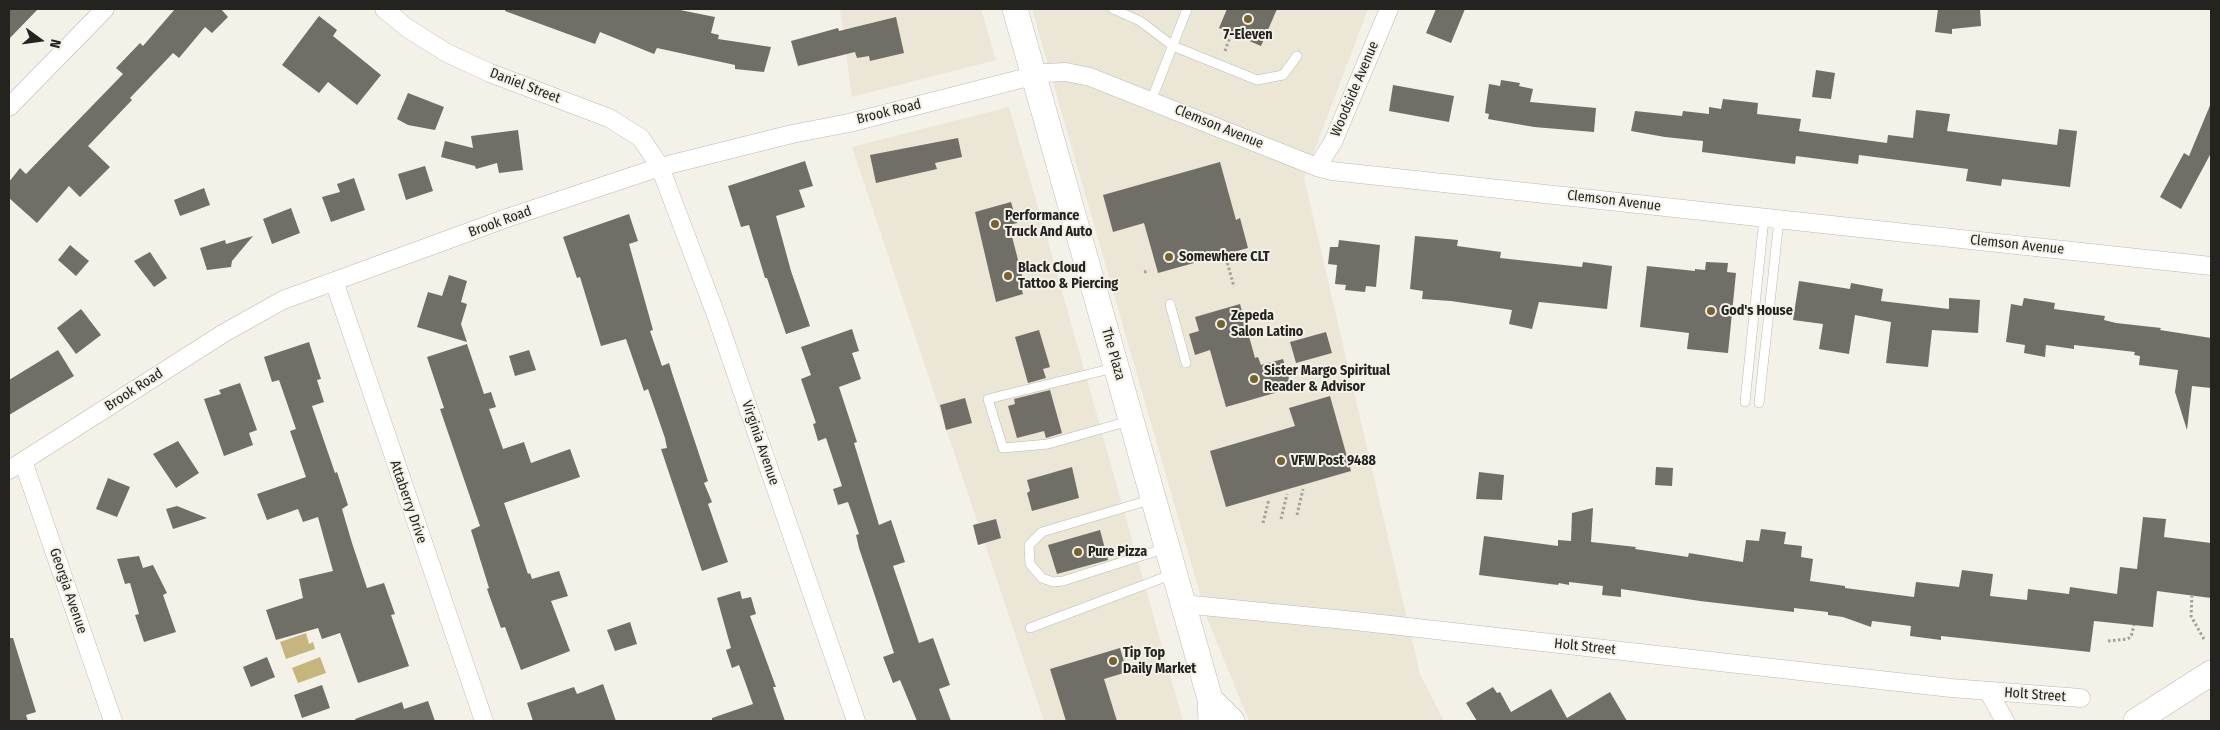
<!DOCTYPE html>
<html>
<head>
<meta charset="utf-8">
<style>
  body { margin:0 }
  #map { position:relative; width:2220px; height:730px; overflow:hidden; background:#f4f1e8; font-family:"Fira Sans Condensed",sans-serif }
  canvas { display:block }
  .frame { position:absolute; inset:0; border:10px solid #242320; pointer-events:none }
  .north { position:absolute; left:15px; top:15px; width:50px; height:50px; -webkit-text-stroke:4px #f4f1e8; paint-order:stroke; rotate:104deg; font-size:14px; font-weight:700; line-height:20px; text-align:center; color:#242320 }
  .north::after { content:''; display:block; margin:auto; width:18px; height:22px; background:#242320; clip-path:polygon(50% 0,100% 100%,50% 72%,0 100%) }
</style>
</head>
<body>
<div id="map">
<canvas width="2220" height="730"></canvas>
<div class="frame"></div>
<div class="north">N</div>
</div>
<script>
const c = document.querySelector('canvas').getContext('2d');
c.lineJoin = 'round';
function paint(path, color) { c.fillStyle = color; c.fill(path, 'evenodd'); }
const toPath = rows => new Path2D(rows.map(r => 'M' + r).join(''));
function strokePath(path, color, width, dash) { c.strokeStyle = color; c.lineWidth = width; c.lineCap = dash ? 'butt' : 'round'; c.setLineDash(dash || []); c.stroke(path); }
function drawText(font, color, halo, rows, align = 'center') {
  c.font = font + ' "Fira Sans Condensed",sans-serif'; c.lineWidth = 4; c.setLineDash([]); c.textBaseline = 'middle'; c.strokeStyle = halo; c.fillStyle = color; for (const [text, x, y, turn = 0] of rows) {
    c.save(); c.translate(x, y); c.rotate((+turn || 0) * Math.PI / 180); c.textAlign = isNaN(turn) ? turn : align; if (halo) c.strokeText(text, 0, 0); c.fillText(text, 0, 0); c.restore();
  }
}
paint(toPath([
  [840,9,981,9,996,60,852,97],
  [1032,9,1368,9,1304,178,1420,674,1444,721,1249,721,1207,618],
  [1009,107,1049,245,1183,721,1044,721,852,147]
]), '#ebe6d5');
paint(toPath([
  [306,633,309,644,313,642,315,649,286,659,280,642],
  [320,657,326,673,298,683,292,668]
]), '#c7b57e');
paint(toPath([
  [9,9,38,9,9,39],
  [175,9,221,9,228,17,212,33,205,27,179,58,173,53,130,98,132,100,88,146,110,167,80,197,69,186,37,223,9,198,9,182,20,168,26,174,123,74,116,68,140,43,143,46],
  [506,9,675,9,715,17,711,33,719,35,718,39,771,47,764,72,735,69,735,65,657,48,654,54,600,32,595,44,505,11],
  [1227,9,1277,9,1261,46,1219,28],
  [1436,9,1465,9,1451,43,1426,33],
  [1938,9,1980,9,1981,26,1952,29,1952,34,1935,32],
  [319,16,337,30,333,36,381,75,357,105,328,82,319,93,282,65],
  [896,17,904,53,870,61,869,56,857,58,855,52,798,66,791,41,838,28,839,31],
  [1816,70,1835,73,1831,99,1812,97],
  [1501,80,1520,83,1519,86,1533,89,1530,102,1596,108,1594,132,1534,127,1488,119,1489,114,1485,113,1486,105,1489,84,1500,86],
  [1393,85,1454,96,1449,122,1389,111],
  [408,93,444,107,435,130,408,125,397,119],
  [1723,99,1758,103,1757,114,1801,119,1799,131,1887,143,1888,135,1913,138,1916,110,1950,114,1947,131,2057,145,2059,129,2077,131,2070,187,2002,179,2001,186,1966,181,1968,169,1859,155,1858,164,1796,156,1795,164,1702,152,1703,141,1665,137,1631,131,1635,111,1682,116,1683,111,1709,114,1709,107,1721,109],
  [2211,103,2211,153,2181,209,2160,197,2184,153,2189,156],
  [518,130,523,170,499,173,497,163,476,169,475,166,441,157,445,141,473,148,471,136],
  [958,138,962,157,935,163,937,169,876,183,870,155],
  [805,161,813,186,799,190,805,207,776,216,791,271,810,326,786,334,767,278,765,278,749,225,741,227,728,186],
  [1220,162,1236,220,1240,218,1248,248,1158,273,1144,223,1113,232,1103,195],
  [425,166,433,191,406,200,398,174],
  [354,178,365,210,331,222,322,197,340,192,337,184],
  [204,188,210,205,180,216,174,200],
  [1011,202,1017,223,1009,225,1024,283,1020,284,1023,294,996,302,975,212],
  [291,208,300,233,272,244,263,219],
  [629,214,638,241,629,244,653,330,650,331,662,366,669,363,673,376,708,481,704,483,712,502,708,504,728,562,702,571,661,449,667,448,665,438,648,389,644,391,626,339,601,346,580,277,577,278,563,237],
  [253,236,232,261,231,267,207,270,200,248,225,240,226,244],
  [1415,236,1458,240,1457,246,1501,252,1500,258,1582,267,1583,262,1612,266,1607,309,1539,302,1532,329,1509,324,1512,310,1451,301,1422,299,1423,291,1410,289],
  [1339,240,1380,245,1376,287,1366,286,1365,292,1345,290,1346,285,1335,284,1337,265,1328,264,1330,247,1338,247],
  [70,245,89,261,76,276,58,260],
  [150,252,167,278,154,287,134,261],
  [1706,262,1728,263,1727,272,1736,273,1728,353,1687,349,1689,333,1640,327,1647,266,1695,271,1695,269,1705,270],
  [449,275,467,281,461,302,467,304,461,324,467,342,417,327,428,292,442,296],
  [1799,281,1850,289,1851,283,1883,289,1881,301,1949,309,1949,298,1980,300,1978,333,1932,330,1928,367,1886,363,1891,322,1855,315,1849,354,1819,349,1823,324,1793,320],
  [2024,298,2055,303,2054,309,2105,316,2104,320,2116,323,2161,328,2160,330,2211,338,2211,388,2192,386,2187,430,2175,392,2178,370,2139,365,2140,356,2134,355,2135,352,2074,345,2074,349,2046,345,2045,357,2024,353,2025,345,2006,342,2011,304,2022,306],
  [1240,304,1255,358,1258,357,1261,365,1283,359,1292,388,1226,407,1210,350,1195,355,1189,334,1199,331,1195,317],
  [81,309,101,335,76,354,57,328],
  [852,329,859,351,852,353,861,379,839,387,857,442,854,443,879,525,891,520,905,562,893,566,919,643,933,638,950,685,939,689,951,721,917,721,900,680,893,683,883,657,894,653,859,548,856,535,859,534,848,502,838,505,833,489,842,486,826,438,818,441,813,424,816,423,801,379,811,375,801,347],
  [1039,330,1050,367,1043,369,1046,378,1028,383,1015,337],
  [1326,332,1332,353,1296,363,1290,342],
  [309,342,321,379,317,380,324,402,312,406,335,473,337,472,348,505,342,509,352,543,367,588,384,583,395,614,391,615,409,666,358,683,340,633,322,639,318,628,276,640,266,610,303,598,299,579,333,571,318,517,303,522,298,509,267,520,257,494,306,477,290,431,296,429,279,380,272,382,264,357],
  [467,344,484,394,491,392,496,407,489,409,503,449,524,442,531,463,570,449,580,477,504,503,528,574,530,573,532,579,559,571,568,596,551,601,570,651,521,670,505,627,501,628,487,589,489,588,471,530,480,526,440,409,444,408,427,357],
  [58,350,74,376,9,415,9,380],
  [529,350,536,370,515,376,509,356],
  [240,383,257,430,249,433,253,445,224,456,204,399,221,394,219,390],
  [1050,390,1062,433,1046,438,1044,431,1017,438,1008,406,1015,404,1014,399],
  [1330,396,1351,471,1226,507,1210,451,1295,426,1289,408],
  [965,398,972,423,946,430,940,405],
  [178,441,199,473,176,488,153,454],
  [1072,467,1079,498,1032,511,1027,493,1030,491,1027,480],
  [1656,467,1673,468,1672,486,1655,485],
  [1479,472,1504,475,1502,500,1476,499],
  [108,478,130,487,117,517,96,509],
  [177,506,207,518,173,529,166,509],
  [1593,508,1591,542,1636,547,1635,549,1688,557,1689,553,1743,562,1746,540,1759,541,1761,529,1786,532,1784,544,1802,546,1801,557,1813,559,1810,581,1845,586,1845,588,1914,597,1916,582,1959,587,1962,570,1993,574,1990,596,2027,600,2028,589,2069,594,2070,587,2117,594,2120,567,2137,569,2143,517,2166,519,2164,537,2211,543,2211,598,2157,591,2153,627,2094,621,2090,652,1941,636,1941,640,1910,636,1911,626,1872,621,1871,627,1843,617,1828,615,1828,612,1794,608,1794,612,1700,601,1621,589,1621,597,1602,595,1603,586,1569,582,1569,585,1559,583,1558,585,1479,575,1484,536,1558,546,1558,540,1571,541,1572,513],
  [996,519,1001,538,978,545,973,525],
  [1100,530,1108,560,1057,574,1048,545],
  [139,556,143,568,153,565,167,593,163,595,176,632,144,642,135,615,139,614,130,583,125,584,117,559],
  [740,591,742,599,751,597,756,614,750,616,776,687,773,687,785,721,712,721,712,718,753,704,739,665,732,668,726,650,731,648,717,598],
  [630,622,637,644,615,651,607,630],
  [9,638,13,638,36,712,26,715,28,721,9,721],
  [1120,648,1127,672,1104,679,1117,721,1066,721,1050,669],
  [267,657,275,677,251,687,243,667],
  [603,684,616,721,533,721,527,703,574,687,577,694],
  [322,685,330,708,302,718,294,695],
  [1493,687,1497,693,1500,692,1511,712,1551,689,1567,718,1610,692,1627,721,1477,721,1466,703],
  [428,701,435,721,356,721,355,719,402,702,404,709]
]), '#706e66');
const lane = toPath([
  [1113,9,1140,21,1173,46,1257,80,1283,75,1297,56],
  [1151,101,1187,9],
  [1170,304,1186,363],
  [1114,368,988,399,1003,448,1048,444,1129,421],
  [1745,402,1764,218],
  [1759,403,1779,220],
  [1153,499,1042,532,1029,545,1030,564,1042,578,1053,582,1063,581,1166,548],
  [1030,628,1173,574]
]);
const street = toPath([
  [384,9,407,28,447,53,490,73,609,118,641,138,660,167,716,315,856,721],
  [9,107,105,9],
  [1317,167,1333,142,1389,9],
  [334,281,484,721],
  [23,461,113,721],
  [9,470,224,333,283,300,507,218,660,167,792,134,849,123,1044,73,1066,72,1090,77,1317,167,1332,171,2211,266],
  [1182,604,1355,621,1951,688,2081,698],
  [1988,691,2005,721]
]);
const secondary = toPath([
  [1015,9,1210,699,1211,721],
  [1210,699,1232,721],
  [2136,721,2211,673]
]);
strokePath(lane, '#bbb9b0', 10);
strokePath(street, '#bbb9b0', 19);
strokePath(secondary, '#bbb9b0', 26);
strokePath(toPath([
  [1225,51,1230,37],
  [1226,258,1234,287],
  [1144,272,1149,271],
  [1297,515,1303,489],
  [1281,519,1287,494],
  [1263,523,1269,499],
  [2192,595,2191,616,2205,641],
  [2108,641,2127,639,2131,637,2134,625]
]), '#a4a19b', 3, [2.5, 2.5]);
strokePath(lane, '#fff', 9);
strokePath(street, '#fff', 18);
strokePath(secondary, '#fff', 25);
for (const [x, y, r, color] of [
  [1248,19,5,"#726330"],
  [995,224,5,"#726330"],
  [1169,257,5,"#726330"],
  [1008,276,5,"#726330"],
  [1711,311,5,"#726330"],
  [1221,324,5,"#726330"],
  [1254,379,5,"#726330"],
  [1281,461,5,"#726330"],
  [1078,552,5,"#726330"],
  [1113,661,5,"#726330"]
]) { const dot = new Path2D(); dot.arc(x, y, r, 0, 2 * Math.PI); c.fillStyle = color; c.fill(dot); strokePath(dot, '#f4f1e8', 2); }
drawText('bold 14px', '#242320', '#f4f1e8', [
  ["7-Eleven",1248,35,"center"],
  ["Performance",1005,216],
  ["Truck And Auto",1005,232],
  ["Somewhere CLT",1179,257],
  ["Black Cloud",1018,268],
  ["Tattoo & Piercing",1018,284],
  ["God's House",1721,311],
  ["Zepeda",1231,316],
  ["Salon Latino",1231,332],
  ["Sister Margo Spiritual",1264,371],
  ["Reader & Advisor",1264,387],
  ["VFW Post 9488",1291,461],
  ["Pure Pizza",1088,552],
  ["Tip Top",1123,653],
  ["Daily Market",1123,669]
], 'left');
drawText('14px', '#242320', '#f4f1e8', [
  ["Daniel Street",525,86,21],
  ["Woodside Avenue",1355,89,-67],
  ["Brook Road",889,112,-14],
  ["Clemson Avenue",1219,127,22],
  ["Clemson Avenue",1614,201,7],
  ["Brook Road",500,222,-20],
  ["Clemson Avenue",2017,245,6],
  ["The Plaza",1113,354,74],
  ["Brook Road",134,390,-33],
  ["Virginia Avenue",760,443,71],
  ["Attaberry Drive",408,502,71],
  ["Georgia Avenue",68,591,71],
  ["Holt Street",1585,647,6],
  ["Holt Street",2035,695,4]
]);
</script>
</body>
</html>
